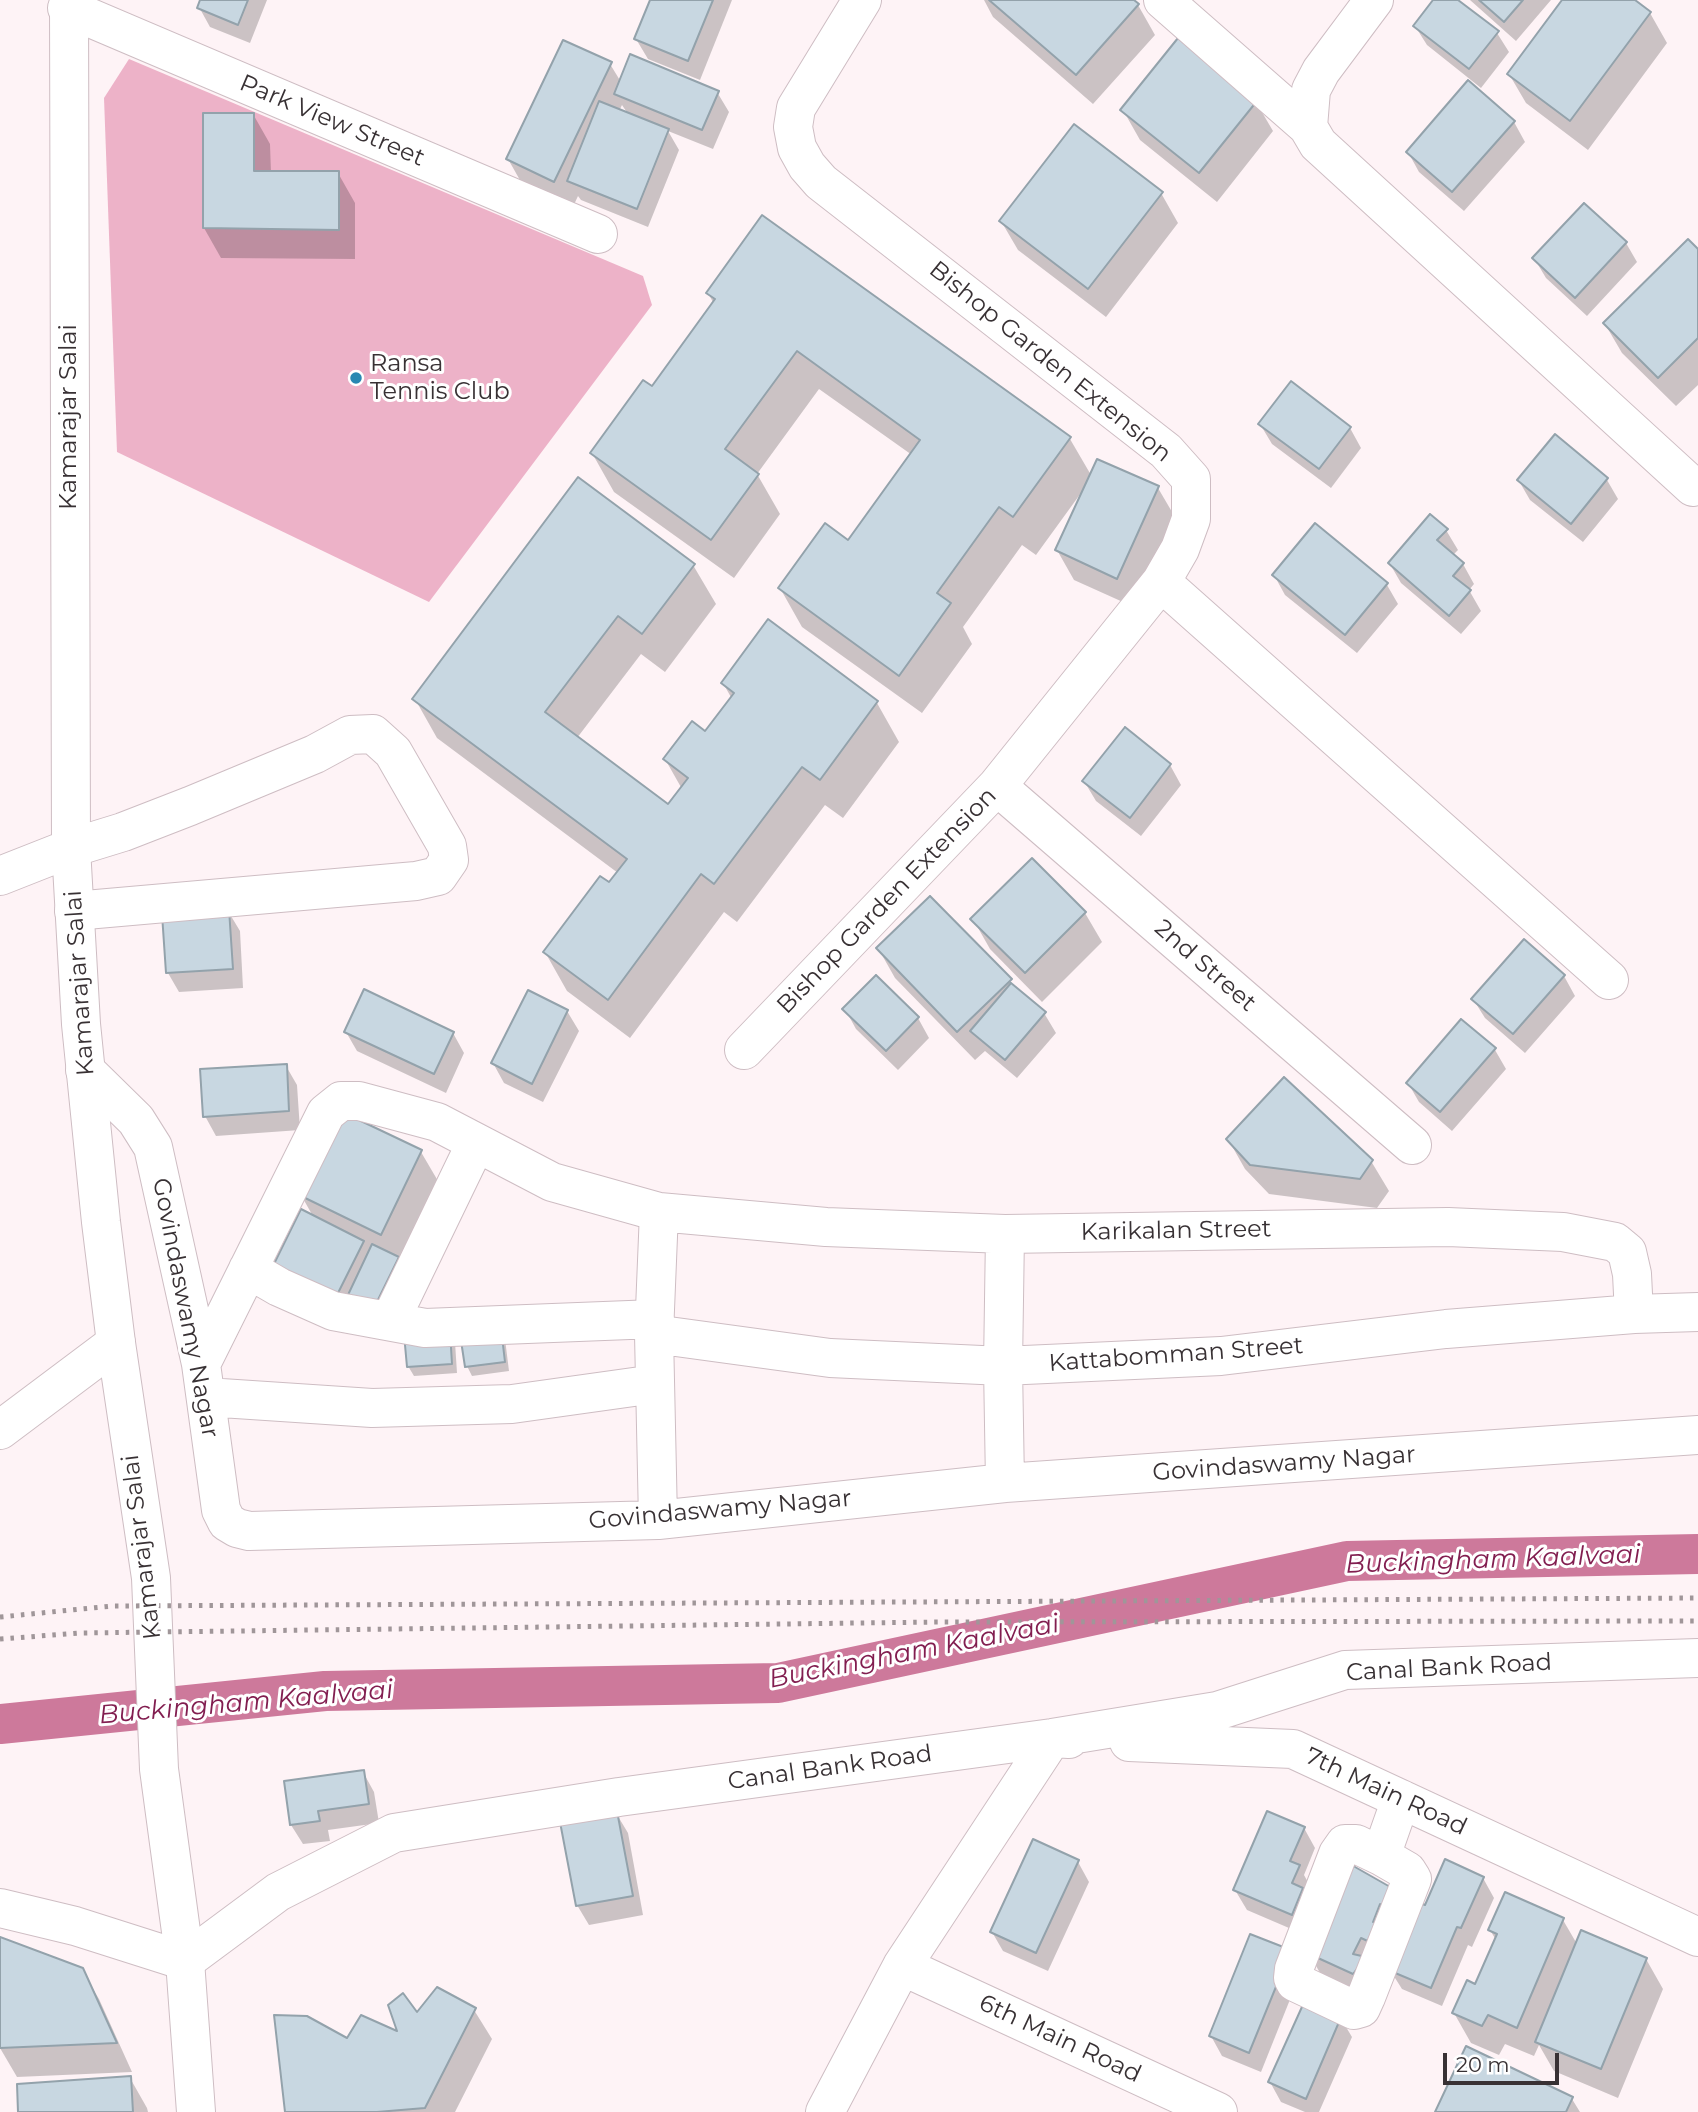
<!DOCTYPE html>
<html>
<head>
<meta charset="utf-8">
<style>
  body { margin:0 }
  #map { position:relative; width:1698px; height:2112px; overflow:hidden; background:#fef3f6; font-family:Montserrat,sans-serif }
  canvas { display:block }
  .scale { position:absolute; left:1443px; top:2053px; width:116px; height:32px; box-sizing:border-box; border:4px solid #383134; border-top:0; padding-left:9px; font-size:21px; line-height:24px; white-space:nowrap; color:#383134; -webkit-text-stroke:5px #fff; paint-order:stroke }
</style>
</head>
<body>
<div id="map">
<canvas width="1698" height="2112"></canvas>
<div class="scale">20 m</div>
</div>
<script>
const c = document.querySelector('canvas').getContext('2d');
c.lineJoin = 'round';
function paint(path, color) { c.fillStyle = color; c.fill(path, 'evenodd'); }
const toPath = rows => new Path2D(rows.map(r => 'M' + r).join(''));
function strokePath(path, color, width, dash) { c.strokeStyle = color; c.lineWidth = width; c.lineCap = dash ? 'butt' : 'round'; c.setLineDash(dash || []); c.stroke(path); }
function drawText(font, color, halo, rows, align = 'center') {
  c.font = font + ' Montserrat,sans-serif'; c.lineWidth = 6; c.setLineDash([]); c.textBaseline = 'middle'; c.strokeStyle = halo; c.fillStyle = color; for (const [text, x, y, turn = 0] of rows) {
    c.save(); c.translate(x, y); c.rotate((+turn || 0) * Math.PI / 180); c.textAlign = isNaN(turn) ? turn : align; if (halo) c.strokeText(text, 0, 0); c.fillText(text, 0, 0); c.restore();
  }
}
paint(toPath([
  [129,59,643,276,652,305,429,602,117,452,104,98]
]), '#edb2c8');
paint(toPath([
  [202,0,267,0,250,43,210,27,199,7],
  [652,0,732,0,700,80,648,59,636,39],
  [984,0,1131,0,1138,5,1155,35,1093,104,993,17],
  [1436,0,1455,0,1497,33,1509,52,1481,88,1427,45,1415,26],
  [1470,0,1551,0,1516,41],
  [1564,0,1632,0,1650,13,1667,43,1588,150,1526,103,1509,74],
  [610,64,621,82,717,92,729,112,713,149,668,131,679,150,648,227,581,200,578,196,571,211,525,189,508,159],
  [622,105,628,114,619,111],
  [1256,102,1273,131,1217,202,1140,140,1123,110],
  [253,114,270,144,271,173,338,173,355,203,355,259,221,258,204,228],
  [1514,122,1525,142,1464,211,1419,172,1408,152],
  [1161,193,1178,223,1106,317,1018,250,1001,221],
  [763,218,1070,439,1091,475,1158,488,1175,517,1134,607,1074,580,1057,550,1081,493,1036,555,1022,545,963,627,972,644,922,713,802,627,780,588,849,542,912,455,819,389,757,474,780,514,734,578,614,492,592,453,653,389,714,304,708,293],
  [1626,243,1637,262,1587,316,1546,278,1534,258],
  [1698,251,1698,385,1676,406,1622,353,1605,324],
  [1260,424,1350,428,1361,448,1331,488,1272,444],
  [1555,437,1607,480,1618,499,1583,542,1530,500,1519,481],
  [1446,530,1458,550,1453,555,1463,564,1474,584,1469,590,1481,611,1461,634,1401,583,1390,564],
  [693,565,716,604,665,672,641,654,577,738,669,806,682,789,665,759,706,734,732,699,723,683,768,622,877,703,899,742,843,818,825,805,737,922,724,912,630,1038,567,991,545,952,618,873,437,738,415,699],
  [1274,575,1387,585,1398,604,1357,653,1285,595],
  [1170,765,1181,785,1141,836,1096,801,1084,781],
  [228,911,240,931,243,988,179,992,168,973],
  [1085,913,1102,942,1042,1002,990,949,973,919],
  [878,948,1010,980,1015,989,1044,1013,1056,1033,1017,1078,985,1051,975,1060,895,978],
  [1564,976,1575,996,1525,1053,1485,1018,1473,999],
  [876,977,918,1018,929,1038,898,1070,856,1029,845,1009],
  [567,1011,579,1031,543,1102,504,1083,493,1063],
  [1462,1021,1495,1050,1506,1069,1452,1131,1419,1102,1408,1083],
  [346,1032,453,1033,464,1053,446,1093,357,1051],
  [286,1066,297,1085,300,1130,216,1136,205,1116],
  [1228,1139,1371,1161,1389,1191,1377,1208,1269,1194,1245,1169],
  [421,1152,438,1181,384,1328,345,1320,314,1218,301,1195],
  [505,1339,509,1371,472,1376,467,1366],
  [455,1342,457,1373,414,1376,408,1366],
  [363,1772,374,1792,379,1823,328,1830,330,1841,303,1844,291,1825],
  [616,1813,628,1833,643,1915,589,1925,577,1905],
  [1304,1828,1315,1848,1304,1875,1310,1886,1303,1934,1247,1910,1235,1890],
  [1078,1862,1089,1882,1048,1971,1003,1951,992,1932],
  [1483,1878,1494,1898,1472,1947,1468,1945,1442,2006,1402,1989,1390,1970,1426,1908],
  [1390,1890,1364,1993,1320,1973,1309,1953],
  [1563,1920,1577,1944,1646,1959,1663,1989,1618,2098,1554,2071,1539,2045,1534,2056,1505,2044,1499,2055,1471,2043,1454,2013,1476,1986,1496,1940,1490,1930],
  [1251,1936,1301,1972,1261,2072,1222,2056,1211,2036],
  [0,1939,81,1969,99,1999,132,2072,17,2077,0,2048],
  [474,2010,492,2039,455,2112,287,2112,347,2041,400,2034,417,2015],
  [1340,2017,1352,2037,1319,2112,1305,2112,1281,2102,1270,2082],
  [130,2078,147,2108,148,2112,20,2112],
  [1572,2099,1580,2112,1437,2112]
]), '#0003');
strokePath(toPath([
  [0,1724,325,1691,778,1683,1347,1561,1698,1554]
]), '#cd799b', 40);
const building = toPath([
  [200,0,248,0,238,25,197,8,200,0],
  [650,0,713,0,688,61,634,39,650,0],
  [989,0,1134,0,1139,4,1076,75,989,0],
  [1433,0,1458,0,1499,31,1469,69,1413,26,1433,0],
  [1479,0,1523,0,1504,22,1479,0],
  [1562,0,1635,0,1651,12,1570,121,1507,74,1562,0],
  [1178,38,1257,101,1199,173,1120,110,1178,38],
  [563,40,612,62,554,182,506,159,563,40],
  [630,54,719,91,702,130,614,94,630,54],
  [1468,80,1515,121,1452,192,1406,152,1468,80],
  [599,101,669,129,637,209,567,181,599,101],
  [203,113,254,113,254,171,339,171,339,230,203,228,203,113],
  [1074,124,1163,192,1088,289,999,221,1074,124],
  [1584,203,1627,242,1575,298,1532,258,1584,203],
  [762,215,1071,437,1013,517,999,507,937,593,951,603,899,676,778,588,825,523,848,540,920,440,797,351,725,449,759,474,711,540,590,453,643,380,652,386,715,299,706,293,762,215],
  [1688,239,1698,249,1698,338,1658,378,1603,323,1688,239],
  [1291,381,1351,427,1319,469,1258,424,1291,381],
  [1555,434,1608,478,1571,524,1517,480,1555,434],
  [1097,459,1159,486,1117,579,1055,550,1097,459],
  [578,477,695,564,642,634,618,616,545,712,668,804,688,778,663,759,692,721,705,731,734,693,721,683,768,619,878,701,820,780,802,767,714,884,701,874,608,1000,543,952,600,876,609,882,627,859,412,699,578,477],
  [1430,514,1448,529,1437,540,1464,563,1453,576,1471,590,1449,616,1388,563,1430,514],
  [1315,523,1388,583,1345,635,1272,575,1315,523],
  [1125,727,1171,764,1130,818,1082,781,1125,727],
  [1032,858,1086,912,1025,973,970,919,1032,858],
  [930,896,1012,979,957,1032,876,948,930,896],
  [229,909,233,969,166,973,162,914,229,909],
  [1524,939,1565,975,1513,1034,1471,999,1524,939],
  [876,975,919,1017,886,1051,842,1009,876,975],
  [1011,983,1046,1012,1005,1060,970,1031,1011,983],
  [364,989,454,1032,434,1074,344,1032,364,989],
  [528,990,568,1010,532,1084,491,1063,528,990],
  [1461,1019,1496,1048,1440,1112,1406,1083,1461,1019],
  [287,1064,289,1111,203,1117,200,1069,287,1064],
  [1284,1077,1373,1160,1360,1179,1250,1165,1226,1139,1284,1077],
  [340,1111,422,1150,381,1235,299,1195,340,1111],
  [301,1209,364,1241,334,1301,271,1270,301,1209],
  [372,1244,399,1257,373,1310,347,1297,372,1244],
  [501,1328,505,1362,465,1367,460,1334,501,1328],
  [450,1331,452,1364,407,1367,404,1334,450,1331],
  [364,1770,369,1804,318,1811,320,1821,290,1825,284,1781,364,1770],
  [617,1811,633,1896,576,1906,560,1822,617,1811],
  [1267,1811,1305,1827,1290,1861,1300,1865,1292,1883,1303,1888,1292,1915,1233,1890,1267,1811],
  [1033,1839,1079,1860,1036,1953,990,1932,1033,1839],
  [1445,1859,1484,1877,1461,1928,1457,1927,1431,1988,1388,1970,1418,1902,1425,1905,1445,1859],
  [1348,1863,1392,1888,1385,1908,1380,1904,1373,1922,1379,1920,1372,1943,1361,1938,1353,1954,1366,1957,1353,1974,1307,1953,1348,1863],
  [1505,1892,1564,1918,1517,2028,1488,2015,1482,2026,1452,2013,1467,1980,1475,1984,1497,1934,1488,1930,1505,1892],
  [1581,1930,1647,1958,1601,2069,1535,2042,1581,1930],
  [1250,1934,1291,1950,1249,2053,1209,2036,1250,1934],
  [0,1937,83,1968,117,2043,0,2048,0,1937],
  [437,1987,476,2008,425,2108,377,2112,285,2112,274,2015,307,2016,347,2038,361,2015,397,2031,388,2005,403,1993,417,2012,437,1987],
  [1306,1998,1342,2015,1306,2099,1268,2082,1306,1998],
  [1466,2046,1573,2097,1566,2112,1435,2112,1466,2046],
  [131,2076,133,2112,18,2112,17,2084,131,2076]
]);
paint(building, '#c8d7e1');
strokePath(building, '#93a2ab', 2);
const minor = toPath([
  [1163,0,1308,127],
  [1374,0,1321,71,1311,90,1308,127,1318,144,1693,487],
  [67,8,598,234],
  [1161,582,1609,980],
  [997,786,1412,1145],
  [71,848,123,832,190,806,315,754,350,735,373,734,393,752,447,846,449,860,438,876,416,881,74,911],
  [744,1050,997,786,1161,582,1180,549,1191,519,1191,479,1166,451,821,182,807,166,797,148,793,127,796,108,862,0],
  [85,1070,136,1120,153,1147,201,1364,221,1510,227,1522,237,1528,249,1531,658,1520,1005,1483,1698,1435],
  [248,1269,279,1287,333,1311,425,1328,655,1319],
  [390,1321,476,1143],
  [654,1334,830,1358,1003,1366,1221,1356,1446,1329,1634,1314,1698,1312],
  [201,1364,326,1113,341,1101,359,1101,437,1122,552,1182,659,1212,826,1227,1005,1234,1448,1227,1563,1232,1615,1242,1627,1252,1632,1274,1634,1314],
  [206,1397,372,1408,512,1404,655,1384],
  [0,1430,116,1343],
  [1005,1483,1003,1366,1005,1234],
  [658,1520,654,1334,659,1212],
  [1129,1742,1293,1749,1698,1937],
  [1381,1856,1356,1844,1345,1844,1338,1854,1294,1969,1293,1978,1295,1982,1354,2010,1361,2008,1366,1997,1412,1879,1407,1871,1381,1856,1401,1799],
  [0,1908,75,1926,185,1961,278,1892,394,1833,619,1797,1052,1738,1217,1711,1345,1670,1698,1658],
  [902,1966,1218,2112],
  [825,2112,902,1966,1052,1738,1069,1739]
]);
const tertiary = toPath([
  [69,0,71,848,81,1024,101,1222,116,1343,151,1578,159,1769,185,1961,196,2112],
  [0,876,71,848]
]);
strokePath(minor, '#cebdc3', 40);
strokePath(tertiary, '#cebdc3', 40);
strokePath(minor, '#fff', 38);
strokePath(tertiary, '#fff', 38);
strokePath(toPath([
  [0,1617,112,1606,1698,1598],
  [0,1639,80,1633,937,1622,1698,1621]
]), '#a09699', 5, [3.5, 7]);
for (const [x, y, r, color] of [
  [356,378,7,"#2887b2"]
]) { const dot = new Path2D(); dot.arc(x, y, r, 0, 2 * Math.PI); c.fillStyle = color; c.fill(dot); strokePath(dot, '#fff', 2.5); }
drawText('24px', '#383134', '#fff', [
  ["Park View Street",332,121,23],
  ["Bishop Garden Extension",1050,362,39],
  ["Kamarajar Salai",69,417,-90],
  ["Bishop Garden Extension",887,901,-46],
  ["2nd Street",1205,966,41],
  ["Kamarajar Salai",80,983,-94],
  ["Karikalan Street",1176,1231,-1],
  ["Govindaswamy Nagar",185,1308,79],
  ["Kattabomman Street",1176,1355,-4],
  ["Govindaswamy Nagar",1284,1464,-4],
  ["Govindaswamy Nagar",720,1510,-5],
  ["Kamarajar Salai",142,1547,-97],
  ["Canal Bank Road",1449,1668,-3],
  ["Canal Bank Road",830,1768,-8],
  ["7th Main Road",1386,1792,25],
  ["6th Main Road",1060,2039,25]
]);
drawText('24px', '#383134', '#fff', [
  ["Ransa",370,364],
  ["Tennis Club",370,392]
], 'left');
drawText('italic 26px', '#821e50', '#fff', [
  ["Buckingham Kaalvaai",1493,1560,-2],
  ["Buckingham Kaalvaai",914,1652,-11],
  ["Buckingham Kaalvaai",246,1703,-5]
]);
</script>
</body>
</html>
